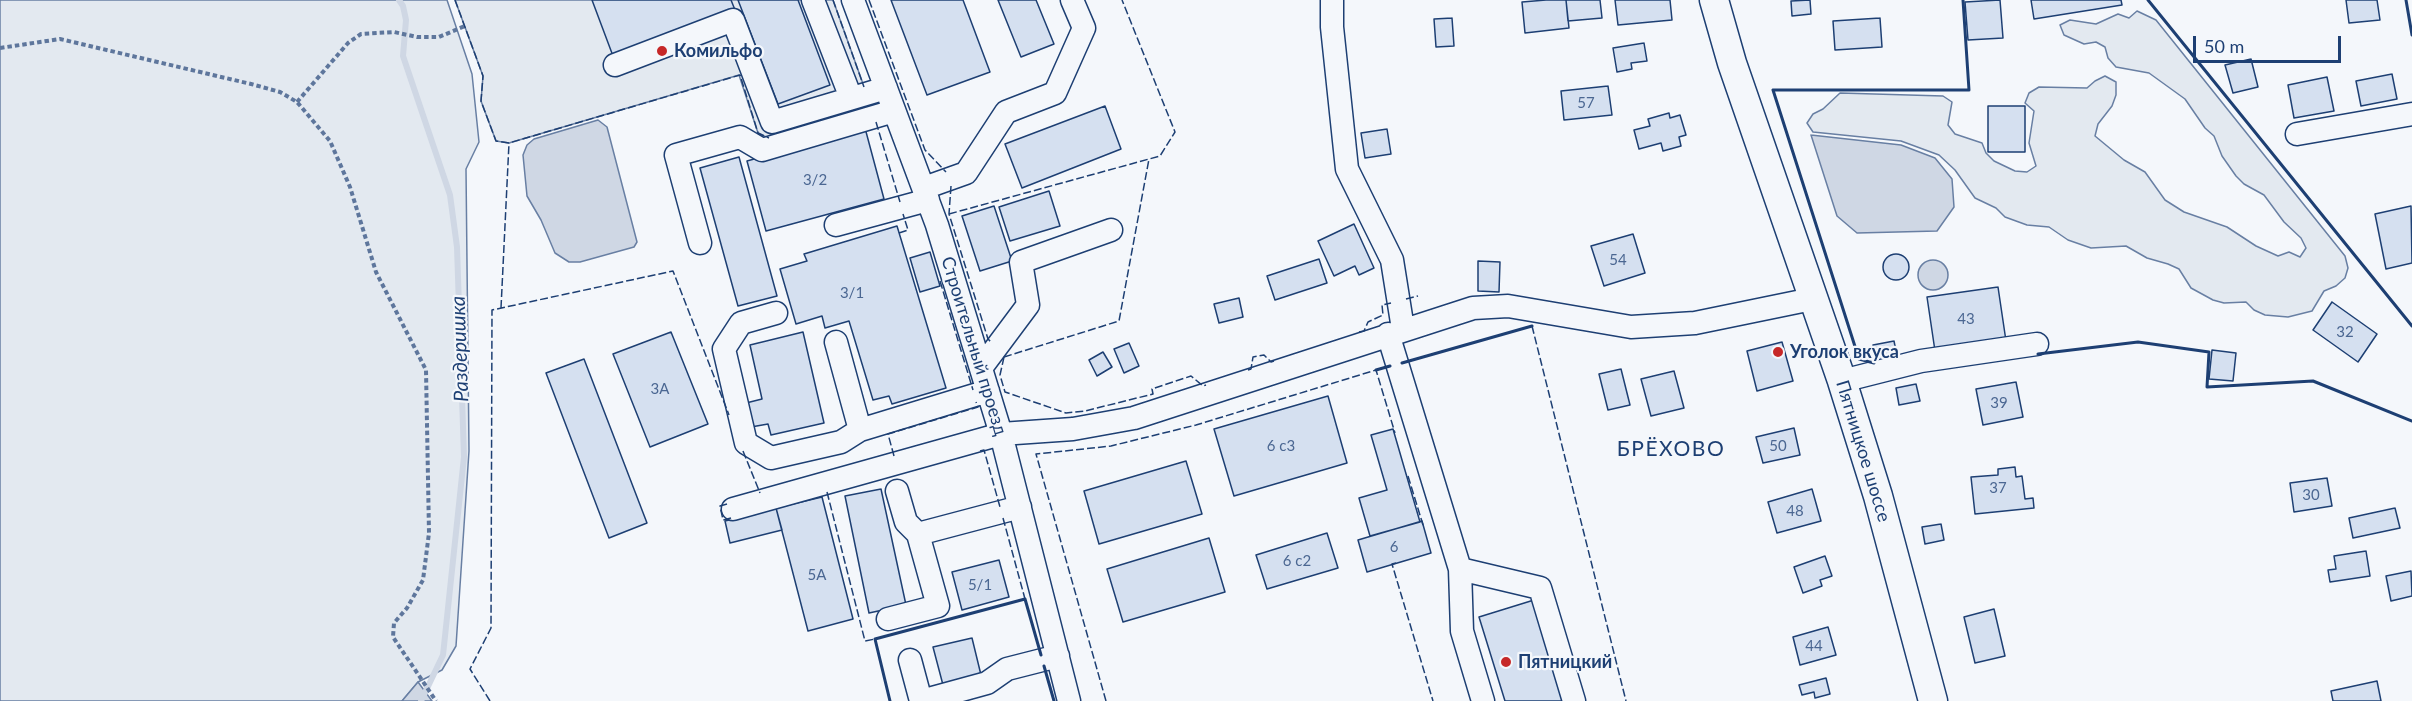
<!DOCTYPE html>
<html>
<head>
<meta charset="utf-8">
<style>
  body { margin:0 }
  #map { position:relative; width:2412px; height:701px; overflow:hidden; background:#f4f7fb; font-family:Lato,sans-serif }
  canvas { display:block }
  .scale { position:absolute; left:2193px; top:36px; width:148px; height:27px; box-sizing:border-box; border:3px solid #1d3f73; border-top:0; padding-left:8px; font-size:18px; line-height:21px; white-space:nowrap; color:#1d3f73; -webkit-text-stroke:4px #f4f7fb; paint-order:stroke }
</style>
</head>
<body>
<div id="map">
<canvas width="2412" height="701"></canvas>
<div class="scale">50 m</div>
</div>
<script>
const c = document.querySelector('canvas').getContext('2d');
c.lineJoin = 'round';
function paint(path, color) { c.fillStyle = color; c.fill(path, 'evenodd'); }
const toPath = rows => new Path2D(rows.map(r => 'M' + r).join(''));
function strokePath(path, color, width, dash) { c.strokeStyle = color; c.lineWidth = width; c.lineCap = dash ? 'butt' : 'round'; c.setLineDash(dash || []); c.stroke(path); }
function drawText(font, color, halo, rows, align = 'center') {
  c.font = font + ' Lato,sans-serif'; c.lineWidth = 4.5; c.setLineDash([]); c.textBaseline = 'middle'; c.strokeStyle = halo; c.fillStyle = color; for (const [text, x, y, turn = 0] of rows) {
    c.save(); c.translate(x, y); c.rotate((+turn || 0) * Math.PI / 180); c.textAlign = isNaN(turn) ? turn : align; if (halo) c.strokeText(text, 0, 0); c.fillText(text, 0, 0); c.restore();
  }
}
const green = toPath([
  [0,0,447,0,472,74,479,142,466,169,469,451,456,646,442,670,418,682,402,701,0,701,0,0],
  [455,0,833,0,872,109,770,139,758,133,739,75,509,143,496,141,481,101,483,76,455,0],
  [2137,11,2156,20,2345,256,2348,268,2345,278,2336,286,2324,291,2312,311,2288,317,2265,315,2254,310,2246,302,2224,303,2213,300,2191,288,2179,269,2168,264,2147,258,2126,246,2091,248,2068,240,2049,227,2027,225,2005,217,1996,208,1975,198,1955,170,1939,155,1901,141,1813,132,1807,123,1813,114,1823,109,1840,93,1943,96,1952,102,1948,125,1955,134,1982,143,1986,153,1994,161,2015,171,2027,172,2036,166,2029,143,2034,111,2025,103,2029,93,2039,87,2087,88,2095,81,2105,76,2116,82,2116,95,2112,106,2098,124,2095,136,2124,160,2145,172,2165,200,2184,212,2227,227,2256,246,2278,256,2289,252,2300,257,2306,248,2301,238,2284,222,2264,195,2244,184,2236,176,2222,156,2214,136,2205,128,2185,99,2149,73,2116,67,2108,58,2105,47,2096,42,2084,44,2064,35,2060,25,2070,20,2096,24,2118,14,2129,18,2137,11]
]);
paint(green, '#e3e9f0');
strokePath(green, '#687fa3', 1.5);
const water = toPath([
  [598,120,607,127,637,242,634,247,580,262,569,262,555,253,541,220,527,196,523,155,527,145,534,139,598,120],
  [1811,135,1901,145,1935,158,1952,179,1954,207,1937,231,1857,233,1837,216,1811,135],
  '1918 275a15 15 0 1 1 30 0a15 15 0 1 1-30 0Z',
  [418,682,432,701,402,701,418,682]
]);
paint(water, '#cfd7e4');
strokePath(water, '#687fa3', 1.5);
strokePath(toPath([
  [399,0,403,6,406,20,403,56,450,195,457,247,464,457,443,655,421,701]
]), '#cfd7e4', 6);
const building = toPath([
  [592,0,731,0,735,10,613,56,592,0],
  [738,0,798,0,830,85,778,104,738,0],
  [891,0,963,0,990,72,927,95,891,0],
  [998,0,1036,0,1054,44,1021,57,998,0],
  [1546,0,1566,0,1569,28,1525,33,1522,2,1546,0],
  [1566,0,1600,0,1602,18,1568,21,1566,0],
  [1615,0,1670,0,1672,20,1618,25,1615,0],
  [1810,0,1811,14,1792,16,1791,1,1810,0],
  [2000,0,2003,38,1968,40,1965,2,2000,0],
  [2031,0,2121,0,2122,5,2034,19,2031,0],
  [2346,0,2377,0,2380,20,2349,23,2346,0],
  [1452,18,1454,46,1436,47,1434,19,1452,18],
  [1880,18,1882,47,1835,50,1833,21,1880,18],
  [1644,43,1647,61,1631,63,1632,69,1617,72,1613,48,1644,43],
  [2251,59,2258,87,2233,93,2225,65,2251,59],
  [2392,74,2397,99,2361,106,2356,81,2392,74],
  [2327,77,2334,111,2294,118,2288,85,2327,77],
  [1608,86,1612,115,1564,120,1561,91,1608,86],
  [1105,106,1121,149,1022,188,1005,144,1105,106],
  [1988,106,2025,106,2025,152,1988,152,1988,106],
  [1669,113,1670,118,1680,115,1686,135,1679,137,1681,146,1663,151,1661,143,1639,149,1634,130,1650,126,1648,119,1669,113],
  [865,128,884,199,766,231,747,161,865,128],
  [1387,129,1391,154,1365,158,1361,133,1387,129],
  [739,157,777,296,738,306,700,168,739,157],
  [1049,191,1060,226,1010,241,999,207,1049,191],
  [994,206,1012,261,980,271,962,216,994,206],
  [2411,206,2412,263,2386,269,2375,214,2411,206],
  [1354,224,1374,268,1359,275,1355,266,1334,276,1318,241,1354,224],
  [897,226,946,388,892,404,889,396,873,400,849,321,825,328,822,316,796,324,780,269,807,261,804,254,897,226],
  [1633,234,1645,273,1604,286,1591,246,1633,234],
  [930,252,940,286,920,292,910,258,930,252],
  '1883 267a13 13 0 1 1 26 0a13 13 0 1 1-26 0Z',
  [1319,259,1327,283,1275,300,1267,276,1319,259],
  [1478,261,1500,262,1499,292,1478,291,1478,261],
  [1998,287,2006,341,1935,351,1927,297,1998,287],
  [1239,298,1243,317,1219,323,1214,304,1239,298],
  [2332,302,2377,334,2358,362,2313,330,2332,302],
  [671,332,708,424,650,447,613,354,671,332],
  [803,332,824,423,771,435,768,424,751,427,746,403,762,399,750,345,803,332],
  [1894,341,1898,361,1877,365,1873,345,1894,341],
  [1782,342,1793,381,1757,391,1747,351,1782,342],
  [1129,343,1139,366,1124,373,1114,349,1129,343],
  [2212,350,2236,353,2233,381,2209,379,2212,350],
  [1103,352,1112,367,1097,376,1089,360,1103,352],
  [584,359,647,523,609,538,546,373,584,359],
  [1621,369,1630,405,1608,410,1599,374,1621,369],
  [1674,371,1684,408,1651,416,1641,379,1674,371],
  [2016,382,2023,417,1983,425,1976,389,2016,382],
  [1916,384,1920,401,1899,405,1896,388,1916,384],
  [1328,396,1347,463,1234,496,1214,429,1328,396],
  [1794,428,1800,455,1763,463,1756,437,1794,428],
  [1393,429,1420,522,1370,536,1359,498,1387,490,1371,435,1393,429],
  [1186,461,1202,514,1099,544,1084,491,1186,461],
  [2015,467,2016,477,2022,476,2025,499,2033,498,2034,508,1975,514,1971,477,1998,475,1998,469,2015,467],
  [2327,478,2332,506,2294,512,2290,483,2327,478],
  [881,489,906,605,869,613,845,496,881,489],
  [1812,489,1821,521,1777,533,1768,502,1812,489],
  [822,497,853,619,808,631,776,508,822,497],
  [776,508,782,530,730,543,725,521,776,508],
  [2395,508,2400,528,2353,538,2349,518,2395,508],
  [1422,521,1431,553,1367,572,1358,540,1422,521],
  [1941,524,1944,540,1925,544,1922,527,1941,524],
  [1327,533,1338,568,1267,589,1256,555,1327,533],
  [1209,538,1225,592,1123,622,1107,569,1209,538],
  [2366,551,2370,576,2330,582,2328,570,2336,569,2334,556,2366,551],
  [1825,556,1832,576,1820,580,1822,586,1803,593,1794,567,1825,556],
  [999,560,1009,597,962,610,952,572,999,560],
  [2411,571,2412,596,2391,601,2386,576,2411,571],
  [1534,600,1564,701,1505,701,1479,617,1534,600],
  [1994,609,2005,656,1975,663,1964,617,1994,609],
  [1828,627,1836,655,1800,665,1793,637,1828,627],
  [972,638,981,675,943,685,933,647,972,638],
  [1826,678,1830,694,1815,698,1814,692,1802,695,1799,685,1826,678],
  [2377,681,2381,701,2333,701,2331,691,2377,681]
]);
paint(building, '#d5e0f0');
strokePath(building, '#1d3f73', 1.5);
const minor = toPath([
  [813,0,851,98],
  [853,0,937,225,1001,434,1069,701],
  [1332,0,1332,27,1347,169,1392,260,1403,329],
  [615,65,733,20,772,122,886,88],
  [2297,134,2412,114],
  [924,188,966,173,1006,112,1055,93,1084,28,1072,0],
  [836,225,928,200],
  [700,243,676,155,740,137,762,150,894,111],
  [776,313,741,323,724,349,746,443,771,458,841,442,860,430,988,391],
  [1388,334,1460,569,1462,631,1483,701],
  [836,342,860,430],
  [981,368,1028,305,1021,262,1111,230],
  [1842,381,1921,361,2037,344],
  [897,491,906,522,918,534],
  [733,509,1001,434,1073,429,1134,418,1473,308,1508,306,1631,327,1695,323,1812,299],
  [1460,569,1540,588,1574,701],
  [888,619,938,606,918,534,1020,507],
  [910,660,921,701,987,683,1007,669,1058,656]
]);
const major = toPath([
  [1714,0,1732,63,1842,381,1878,496,1933,701]
]);
strokePath(minor, '#1d3f73', 25);
strokePath(major, '#1d3f73', 31);
strokePath(toPath([
  [0,48,60,39,251,84,280,92,297,102,330,141,350,187,376,272,426,370,429,533,423,580,407,608,394,623,393,637,436,701],
  [297,102,348,43,361,34,394,32,417,37,439,37,465,26]
]), '#5e769c', 4, [4.5, 3]);
strokePath(minor, '#f4f7fb', 22);
strokePath(major, '#f4f7fb', 28);
strokePath(toPath([
  [455,0,483,76,481,101,496,141,509,143,740,75,758,133,769,138],
  [833,0,864,87],
  [869,0,925,150,946,172],
  [876,122,900,202],
  [951,186,949,214,988,339,992,343],
  [949,214,1160,156,1175,132,1122,0],
  [899,233,908,230,903,214],
  [940,281,973,390],
  [1406,299,1418,296],
  [501,308,509,143],
  [1532,326,1626,701],
  [1359,332,1364,331,1368,322,1383,315,1382,305,1391,303],
  [1004,357,1000,375,1005,392,1066,413,1085,411,1153,394,1152,389,1191,376,1203,386,1206,385],
  [1004,357,1119,321,1149,159],
  [1248,370,1251,369,1253,357,1264,355,1271,362,1274,361],
  [743,451,760,493],
  [980,451,984,450,1000,507],
  [894,456,888,434,978,407,976,402],
  [1408,476,1423,525],
  [827,492,865,641,875,639],
  [727,504,720,506,723,520,731,518],
  [1003,518,1025,599],
  [1396,563,1392,564,1433,701],
  [490,701,470,669,491,628,492,310,673,271,729,415],
  [1106,701,1036,454,1111,446,1196,425,1376,370,1395,433]
]), '#1d3f73', 1.5, [8, 3]);
strokePath(toPath([
  [2148,0,2412,326],
  [2406,0,2412,35],
  [2038,354,2138,342,2209,352,2207,387,2313,381,2412,421],
  [1402,363,1532,326],
  [1874,363,1859,359,1773,90,1969,90,1963,0],
  [1376,370,1390,366],
  [1044,666,1054,701],
  [890,701,875,639,1025,599,1041,655]
]), '#1d3f73', 3);
for (const [x, y, r, color] of [
  [662,51,6,"#c62828"],
  [1778,352,6,"#c62828"],
  [1506,662,6,"#c62828"]
]) { const dot = new Path2D(); dot.arc(x, y, r, 0, 2 * Math.PI); c.fillStyle = color; c.fill(dot); strokePath(dot, '#f4f7fb', 2); }
drawText('15px', '#4b6792', null, [
  ["57",1586,103],
  ["3/2",815,180],
  ["54",1618,260],
  ["3/1",852,293],
  ["43",1966,319],
  ["32",2345,332],
  ["3А",660,389],
  ["39",1999,403],
  ["6 с3",1281,446],
  ["50",1778,446],
  ["37",1998,488],
  ["30",2311,495],
  ["48",1795,511],
  ["6",1394,547],
  ["6 с2",1297,561],
  ["5А",817,575],
  ["5/1",980,585],
  ["44",1814,646]
]);
drawText('bold 18px', '#1d3f73', '#f4f7fb', [
  ["Комильфо",674,51],
  ["Уголок вкуса",1790,352],
  ["Пятницкий",1518,662]
], 'left');
drawText('18px', '#1d3f73', '#f4f7fb', [
  ["Строительный проезд",974,346,73],
  ["Пятницкое шоссе",1863,451,73]
]);
drawText('italic 20px', '#1d3f73', '#f4f7fb', [
  ["Раздеришка",460,349,-92]
]);
c.letterSpacing = '1.5px';
drawText('21px', '#1d3f73', '#f4f7fb', [
  ["БРЁХОВО",1671,449]
]);
c.letterSpacing = '0px';
</script>
</body>
</html>
